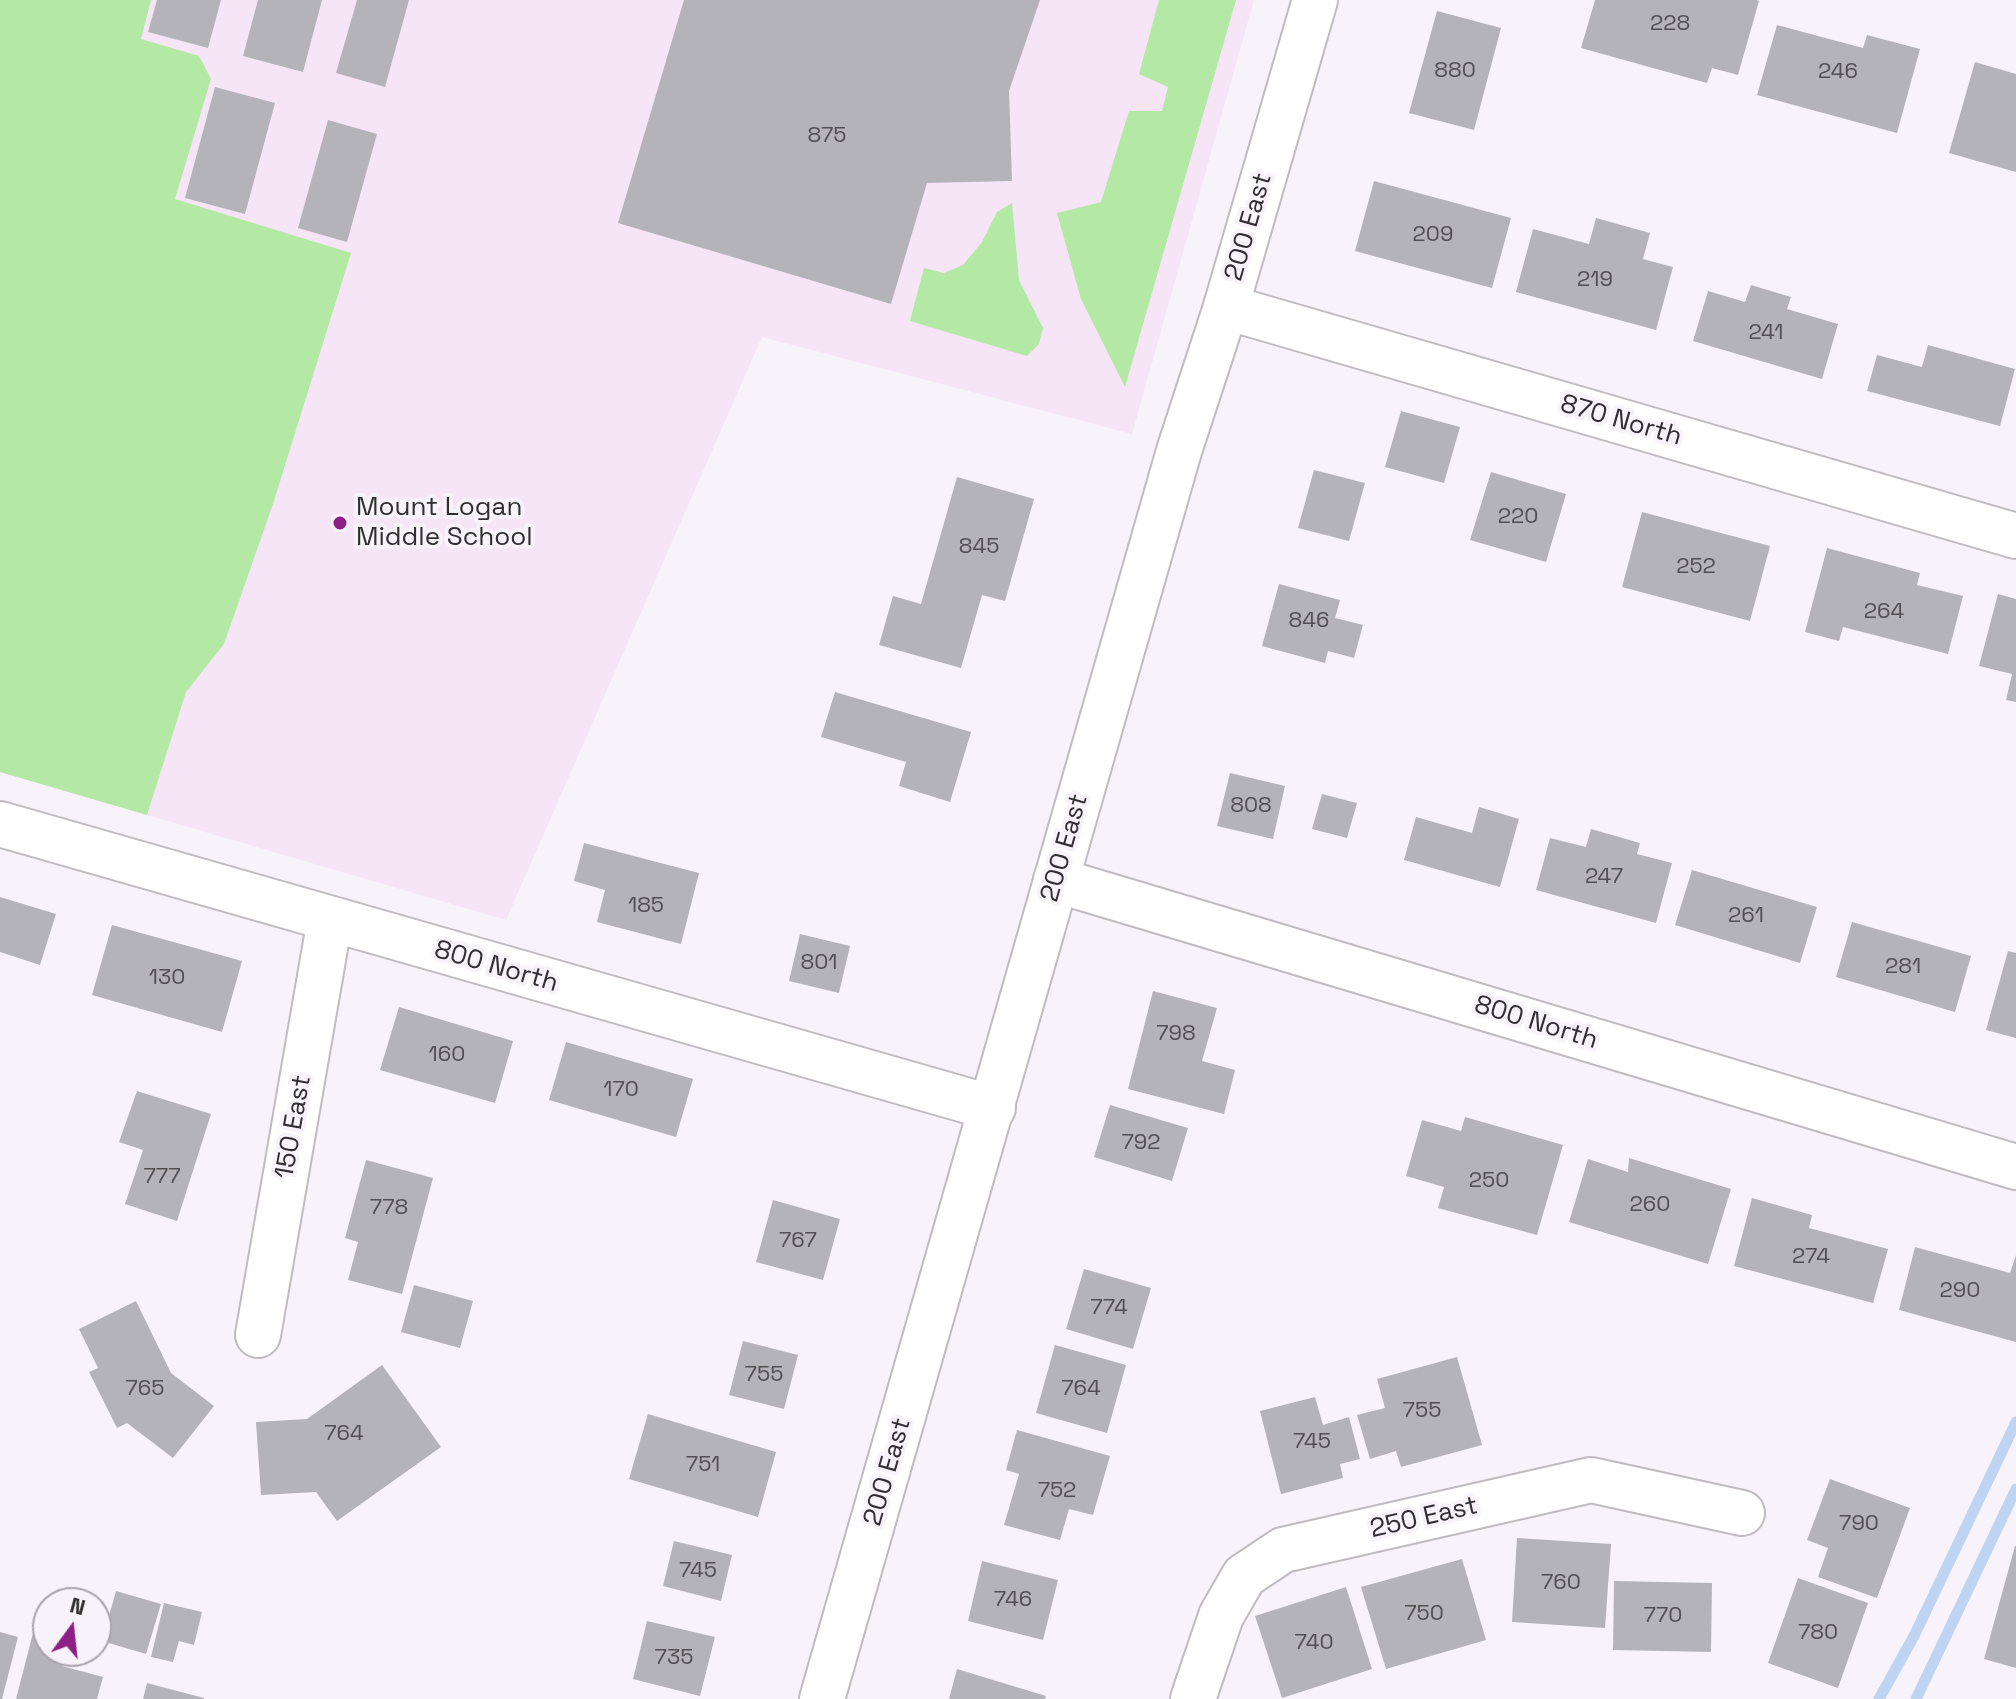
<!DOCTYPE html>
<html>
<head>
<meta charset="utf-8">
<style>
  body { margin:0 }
  #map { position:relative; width:2016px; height:1699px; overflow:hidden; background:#f8f3fa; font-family:"Space Grotesk",sans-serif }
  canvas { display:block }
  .north { position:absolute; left:32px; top:1587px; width:80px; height:80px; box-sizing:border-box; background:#f8f3fa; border:2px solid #a8a4a9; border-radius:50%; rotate:15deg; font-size:22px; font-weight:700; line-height:32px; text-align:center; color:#302e30 }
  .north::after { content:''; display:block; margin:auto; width:28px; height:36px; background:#8d2084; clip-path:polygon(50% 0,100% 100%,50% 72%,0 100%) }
</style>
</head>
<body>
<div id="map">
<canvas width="2016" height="1699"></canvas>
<div class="north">N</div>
</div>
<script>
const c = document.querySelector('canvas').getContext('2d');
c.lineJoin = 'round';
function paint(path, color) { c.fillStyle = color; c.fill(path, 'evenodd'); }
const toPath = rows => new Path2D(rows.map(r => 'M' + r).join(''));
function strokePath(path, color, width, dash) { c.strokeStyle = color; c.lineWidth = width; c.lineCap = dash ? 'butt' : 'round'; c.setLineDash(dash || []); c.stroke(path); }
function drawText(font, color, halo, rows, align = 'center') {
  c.font = font + ' "Space Grotesk",sans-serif'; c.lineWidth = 8; c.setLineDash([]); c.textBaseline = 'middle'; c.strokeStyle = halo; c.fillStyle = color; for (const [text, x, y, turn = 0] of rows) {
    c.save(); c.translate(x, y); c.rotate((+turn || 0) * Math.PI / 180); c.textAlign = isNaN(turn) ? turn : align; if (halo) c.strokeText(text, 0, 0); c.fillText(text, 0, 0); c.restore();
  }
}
paint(toPath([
  [0,0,1254,0,1132,434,762,337,506,920,0,772]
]), '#f5e5f7');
paint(toPath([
  [0,0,151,0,141,39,199,56,211,79,175,199,351,253,273,504,224,644,186,692,147,815,0,772],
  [1159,0,1236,0,1125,387,1081,299,1057,213,1101,202,1129,111,1162,111,1168,87,1139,74],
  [1012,203,1019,280,1043,328,1039,344,1027,356,910,321,924,268,944,273,963,265,982,242,997,212]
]), '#b3e9a4');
strokePath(toPath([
  [1879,1699,1914,1636,2016,1422],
  [1916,1699,2016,1489]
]), '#bed4f2', 11);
paint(toPath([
  [157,0,221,0,208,48,148,32],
  [258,0,322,0,303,72,243,56],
  [357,0,409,0,385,87,336,73],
  [684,0,1040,0,1009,91,1012,181,927,183,891,304,618,223],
  [1595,0,1757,0,1759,1,1738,75,1712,68,1707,83,1581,48],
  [1437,11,1501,28,1474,130,1409,113],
  [1777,25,1863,48,1867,35,1920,49,1897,133,1757,95],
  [1975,62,2016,74,2016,172,1949,153],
  [215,87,275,103,245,214,185,198],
  [328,120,377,134,347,242,298,228],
  [1374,181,1511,218,1492,288,1355,251],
  [1596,218,1650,233,1643,259,1673,267,1656,330,1516,292,1533,229,1589,244],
  [1751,285,1791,297,1787,309,1838,324,1822,379,1693,341,1708,291,1745,302],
  [1928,345,2015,369,2000,426,1867,391,1877,355,1922,367],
  [1401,411,1460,427,1444,483,1385,467],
  [1314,470,1365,483,1349,541,1298,528],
  [1491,472,1566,494,1546,562,1470,540],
  [957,477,1034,499,1005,601,982,595,961,668,879,645,893,596,921,604],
  [1642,512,1770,546,1750,621,1622,587],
  [1827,548,1920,573,1917,585,1963,596,1948,654,1843,627,1839,641,1805,632],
  [1279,584,1340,600,1335,618,1363,625,1354,658,1328,651,1325,663,1262,646],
  [1998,594,2016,599,2016,702,2006,700,2012,674,1979,666],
  [835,692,971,732,950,802,899,786,906,762,821,737],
  [1230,773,1285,786,1273,839,1217,826],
  [1322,794,1357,803,1347,838,1312,829],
  [1479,807,1519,819,1500,887,1404,860,1416,817,1472,833],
  [1591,829,1640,843,1637,854,1672,863,1656,923,1536,890,1550,838,1586,847],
  [584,843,699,873,681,944,597,922,605,890,574,881],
  [1692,870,1817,907,1800,963,1675,925],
  [0,897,56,914,40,965,0,952],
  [1852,922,1971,956,1955,1012,1836,977],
  [112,925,242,961,222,1032,92,995],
  [800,934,850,946,839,993,789,981],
  [2008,951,2016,953,2016,1038,1986,1030],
  [1153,991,1217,1008,1202,1061,1235,1070,1224,1114,1128,1089],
  [399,1007,513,1041,495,1103,380,1070],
  [566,1042,693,1079,676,1137,549,1100],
  [137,1091,211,1114,177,1221,125,1204,143,1150,119,1142],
  [1110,1105,1188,1128,1172,1181,1094,1157],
  [1465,1117,1563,1145,1537,1235,1438,1208,1444,1187,1406,1176,1422,1120,1461,1131],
  [1629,1158,1731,1189,1708,1264,1569,1222,1588,1159,1628,1172],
  [366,1160,433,1178,402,1294,348,1280,358,1242,345,1238],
  [1752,1198,1812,1215,1809,1228,1888,1249,1873,1303,1734,1266],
  [773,1200,840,1219,823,1280,756,1262],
  [1915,1247,2010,1273,2016,1255,2016,1342,1899,1310],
  [1084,1269,1151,1288,1133,1349,1066,1329],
  [414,1285,473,1301,460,1348,401,1332],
  [136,1301,171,1373,214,1406,173,1458,127,1423,117,1428,89,1372,98,1368,79,1329],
  [743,1341,798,1355,784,1409,729,1395],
  [1055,1345,1126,1365,1107,1433,1036,1413],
  [1457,1357,1482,1445,1401,1467,1396,1451,1370,1459,1357,1415,1385,1408,1377,1379],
  [382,1365,441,1447,337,1521,316,1492,261,1495,256,1422,307,1419],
  [1315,1397,1323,1425,1349,1417,1360,1459,1340,1464,1343,1478,1281,1494,1260,1411],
  [648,1414,776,1452,758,1517,629,1479],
  [1017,1430,1110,1456,1093,1515,1069,1509,1060,1540,1004,1525,1019,1474,1006,1470],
  [1830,1479,1910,1508,1877,1598,1818,1577,1828,1548,1807,1540],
  [1517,1538,1611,1544,1605,1628,1512,1622],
  [674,1541,732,1555,721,1601,663,1586],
  [2015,1546,2016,1546,2016,1668,1984,1659],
  [1462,1559,1486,1640,1386,1669,1361,1587],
  [982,1561,1058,1580,1043,1640,968,1621],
  [1798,1578,1868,1603,1838,1688,1768,1663],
  [1614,1581,1712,1583,1711,1652,1613,1650],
  [1346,1587,1372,1669,1282,1698,1255,1616],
  [116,1591,161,1604,146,1654,102,1641],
  [164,1603,202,1612,194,1645,179,1641,173,1662,151,1657],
  [647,1621,715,1637,700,1696,633,1679],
  [0,1632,18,1637,2,1699,0,1699],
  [33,1633,48,1637,48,1651,66,1651,62,1666,103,1677,97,1699,16,1699],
  [957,1669,1046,1696,1045,1699,949,1699],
  [147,1683,204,1698,204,1699,143,1699]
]), '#b5b3ba');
const minor = toPath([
  [1226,307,2016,536],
  [0,824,993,1108],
  [1056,880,2016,1167],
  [258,1335,330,919],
  [1193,1699,1221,1616,1244,1576,1283,1550,1591,1480,1742,1513]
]);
const major = toPath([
  [822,1699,1179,451,1226,307,1315,0]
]);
strokePath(minor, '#c0bac1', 48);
strokePath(major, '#c0bac1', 48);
strokePath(minor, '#fff', 44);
strokePath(major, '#fff', 44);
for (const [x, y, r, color] of [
  [340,523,8,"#8d2084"]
]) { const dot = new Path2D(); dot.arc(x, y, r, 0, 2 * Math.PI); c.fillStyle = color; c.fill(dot); strokePath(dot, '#f8f3fa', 3); }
drawText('22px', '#514f52', null, [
  ["228",1670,24],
  ["880",1455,71],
  ["246",1838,72],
  ["875",827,136],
  ["209",1433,235],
  ["219",1595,280],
  ["241",1766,333],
  ["220",1518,517],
  ["845",979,547],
  ["252",1696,567],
  ["264",1884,612],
  ["846",1309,621],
  ["808",1251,806],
  ["247",1604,877],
  ["185",646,906],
  ["261",1746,916],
  ["801",819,963],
  ["281",1903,967],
  ["130",167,978],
  ["798",1176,1034],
  ["160",447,1055],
  ["170",621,1090],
  ["792",1141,1143],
  ["777",162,1177],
  ["250",1489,1181],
  ["260",1650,1205],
  ["778",389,1208],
  ["767",798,1241],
  ["274",1811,1257],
  ["290",1960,1291],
  ["774",1109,1308],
  ["755",764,1375],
  ["765",145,1389],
  ["764",1081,1389],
  ["755",1422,1411],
  ["764",344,1434],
  ["745",1312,1442],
  ["751",703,1465],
  ["752",1057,1491],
  ["790",1859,1524],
  ["745",698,1571],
  ["760",1561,1583],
  ["746",1013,1600],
  ["750",1424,1614],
  ["770",1663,1616],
  ["780",1818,1633],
  ["740",1314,1643],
  ["735",674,1658]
]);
drawText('26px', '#302e30', '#f8f3fa', [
  ["200 East",1249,227,-74],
  ["870 North",1621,421,16],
  ["200 East",1065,848,-74],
  ["800 North",496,967,16],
  ["800 North",1536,1023,17],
  ["150 East",294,1127,-80],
  ["200 East",888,1472,-74],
  ["250 East",1424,1518,-13]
]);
drawText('26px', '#302e30', '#f8f3fa', [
  ["Mount Logan",356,508],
  ["Middle School",356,538]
], 'left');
</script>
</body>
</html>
